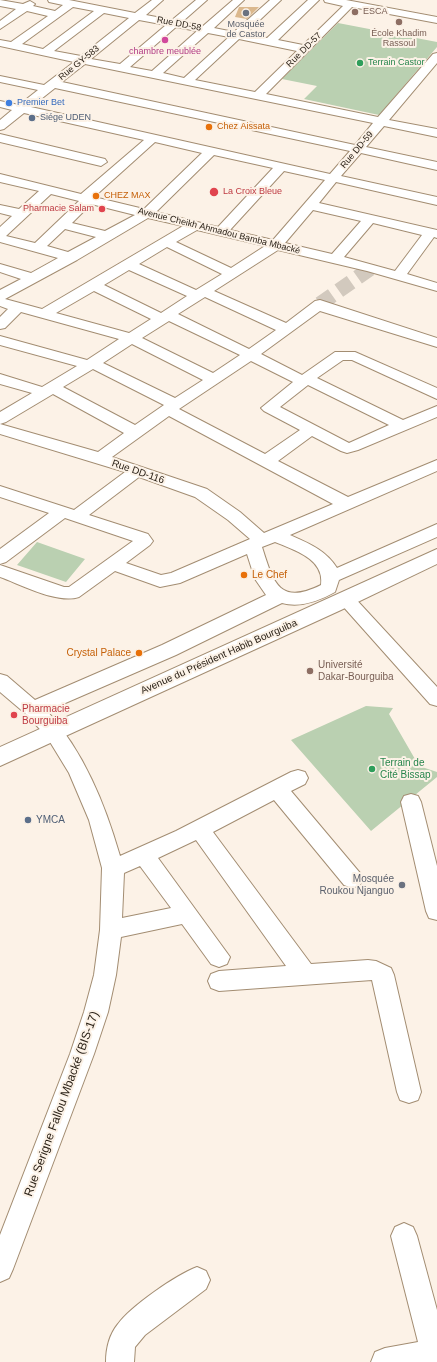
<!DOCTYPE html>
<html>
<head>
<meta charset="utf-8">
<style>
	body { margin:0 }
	canvas { display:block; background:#fcf2e7 }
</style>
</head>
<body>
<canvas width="437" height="1362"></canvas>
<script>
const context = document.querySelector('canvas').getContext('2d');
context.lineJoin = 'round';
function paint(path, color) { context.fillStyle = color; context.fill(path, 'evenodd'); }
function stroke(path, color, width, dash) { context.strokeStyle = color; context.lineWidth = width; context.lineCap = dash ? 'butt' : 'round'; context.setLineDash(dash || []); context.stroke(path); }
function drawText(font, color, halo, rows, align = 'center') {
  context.font = font + ' Helvetica,sans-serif'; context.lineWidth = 4; context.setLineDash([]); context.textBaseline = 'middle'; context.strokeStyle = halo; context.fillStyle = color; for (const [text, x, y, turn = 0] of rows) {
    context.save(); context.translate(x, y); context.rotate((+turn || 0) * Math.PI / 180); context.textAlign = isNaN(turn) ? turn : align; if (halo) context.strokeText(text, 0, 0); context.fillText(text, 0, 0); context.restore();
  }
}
paint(new Path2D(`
	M338 23 437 42V47L379 115 304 99 317 86 282 79Z
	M37 542 85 559 66 582 17 565Z
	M366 706 393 708 389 714 419 766 437 772V777L371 831 291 740Z`), '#bad0b1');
paint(new Path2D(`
	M239 7H259L247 19 235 17Z`), '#dbb88d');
stroke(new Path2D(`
	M320 304 371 268`), '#d2c9be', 15, [15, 8]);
const minor = new Path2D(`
	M0 0 23 4 30 1 35 4 33 6 55 11 63 5 49 2 48 0H69L135 13 152 0H163L146 15 172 20 196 0H207L182 22 203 26 233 0H244L214 28 234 32 270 0H281L245 34 267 38 308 0H319L278 40 303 45 343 6 325 2 324 0H346L437 17V23L352 7 266 94 378 117 433 54 437 53V63L389 120 437 129V137L384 126 366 147 437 162V170L361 153 341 176 437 197V205L336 182 319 203 437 230V238L434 237 407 274 437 283V291L367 271 278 250 214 291 286 323 315 301 320 300 437 338V347L320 311 261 354 302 375 335 352H355L437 388V399L352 360H343L317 378 403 420 437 406V417L358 450 347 453 341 451 312 436 278 461 348 497 437 460V471L290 535C308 543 326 550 337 568L437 524V537L339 580 335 592C319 601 300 608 282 603L176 655 47 711C84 752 105 804 120 856L176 831 291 772 298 770 305 772 308 778 305 784 291 791 360 873 363 879 360 885 352 888 344 885 274 800 213 832 311 964 368 960 376 961 391 968 394 975 421 1092 418 1100 409 1103 400 1100 397 1092 372 980 219 991 211 988 208 981 211 974 219 971 286 966 196 840 158 858 230 957 227 964 219 967 211 964 182 924 121 937 116 975 108 1012 94 1054 13 1269 9 1278 0 1282V1235L70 1054 84 1012 94 975 100 930 102 868 89 820 69 773 47 737 26 714 0 692V674L7 676 35 700 162 645 266 595 255 579 247 554 180 583 160 587 115 571 79 597C57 604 22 585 0 577V565L64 587H69L133 541 65 518 6 562 0 564V549L49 513 0 497V486L74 510 125 472 0 434V424L98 452 124 433 53 394 6 422 0 424V412L32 393 0 384V374L42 387 77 366 0 345V336L87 360 119 339 21 312 5 328 0 329V317L8 309 0 306V290L21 279 0 272V264L31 273 58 258 0 242V227L12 216 0 213V205L19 209 39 191 0 182V174L81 194 144 140 24 113 4 129 0 130V120L12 110 0 107V101L19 105 38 90 0 82V76L44 85 74 62 0 46V40L11 42 48 16 27 11 0 29V21L16 9 0 6ZM73 7 94 11 43 49 22 44ZM104 13 129 18 81 56 54 51ZM139 20 166 25 120 64 91 59ZM176 27 197 31 152 71 130 67ZM208 33 229 37 184 78 163 73ZM239 39 297 51 255 92 195 80ZM85 64 373 123 355 145 62 82ZM55 88 350 151 330 174 31 107ZM155 142 202 153 144 209 94 197ZM214 155 273 168 218 227 156 212ZM284 171 325 180 273 240 230 230ZM51 194 79 201 35 243 6 236ZM91 204 135 215 105 231 72 223ZM313 210 361 221 332 254 285 243ZM148 218 183 226 42 309 5 299 77 260ZM373 223 422 235 395 271 344 257ZM65 229 96 237 68 252 47 246ZM197 230 265 246 231 268 176 242ZM167 247 222 274 196 290 139 264ZM129 270 187 296 161 313 104 285ZM94 291 151 319 129 333 56 313ZM205 297 276 330 249 349 178 314ZM169 321 240 355 213 373 142 338ZM132 344 203 380 175 398 103 363ZM251 361 293 382 261 408 264 411 300 430 265 454 179 409ZM93 369 164 405 135 425 63 387ZM308 385 389 425 349 443 280 407ZM169 416 333 504 264 533 240 512 207 489 112 457ZM139 477 195 497 228 520 250 539 171 573 161 575 126 563 150 545 153 541 148 534 89 515ZM275 542C294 550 325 559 321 585 279 606 273 582 262 547ZM140 866 171 908 122 918 124 873Z
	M0 134 105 159 107 162 101 166 0 142Z
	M346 593 352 595 437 687V706L430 704 340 603 337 599 340 595Z
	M411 794 418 796 421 802 437 866V920L429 918 426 911 401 802 404 796Z
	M404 1223 413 1227 417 1236 437 1310V1362H371L375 1352 385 1348 418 1342 391 1236 395 1227Z
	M197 1267 206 1271 210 1280 206 1289 145 1335 135 1347 134 1362H106C106 1349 109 1335 118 1324 131 1306 176 1275 197 1267Z`);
const major = new Path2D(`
	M437 549V564L341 610 0 766V747Z`);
stroke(minor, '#a38d72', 2);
stroke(major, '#a38d72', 2);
paint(minor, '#fff');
paint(major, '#fff');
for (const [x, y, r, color] of [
	[355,12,4,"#8d6e63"],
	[246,13,4,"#6b7280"],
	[399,22,4,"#8d6e63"],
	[165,40,4,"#d1479c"],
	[360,63,4,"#2e9e5b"],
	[9,103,4,"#3f7fe0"],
	[32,118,4,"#5c6f8a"],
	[209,127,4,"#e8710a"],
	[214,192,5,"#e0444e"],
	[96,196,4,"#e8710a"],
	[102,209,4,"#e0444e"],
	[244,575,4,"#e8710a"],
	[139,653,4,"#e8710a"],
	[310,671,4,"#8d6e63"],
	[14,715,4,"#e0444e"],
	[372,769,4,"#2e9e5b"],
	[28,820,4,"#5c6f8a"],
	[402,885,4,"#6b7280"]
]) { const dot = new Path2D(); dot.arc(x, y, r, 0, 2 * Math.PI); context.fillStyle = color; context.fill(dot); stroke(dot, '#fcf2e7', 1.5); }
drawText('9px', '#785e54', '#fcf2e7', [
	["ESCA",363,12],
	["École Khadim",399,34,"center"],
	["Rassoul",399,44,"center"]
], 'left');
drawText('9px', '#2c2319', '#fcf2e7', [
	["Rue DD-58",179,24,11],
	["Rue DD-57",304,50,-45],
	["Rue GY-583",79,63,-39],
	["Rue DD-59",357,150,-50],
	["Avenue Cheikh Ahmadou Bamba Mbacké",219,231,14]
]);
drawText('9px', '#5b616d', '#fcf2e7', [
	["Mosquée",246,25],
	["de Castor",246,35]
]);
drawText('9px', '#b23c85', '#fcf2e7', [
	["chambre meublée",165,52]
]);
drawText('9px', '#27864d', '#fcf2e7', [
	["Terrain Castor",368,63]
], 'left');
drawText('9px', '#366cbe', '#fcf2e7', [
	["Premier Bet",17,103]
], 'left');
drawText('9px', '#4e5e75', '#fcf2e7', [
	["Siége UDEN",40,118]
], 'left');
drawText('9px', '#c56008', '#fcf2e7', [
	["Chez Aissata",217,127],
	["CHEZ MAX",104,196]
], 'left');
drawText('9px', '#be3a42', '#fcf2e7', [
	["La Croix Bleue",223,192],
	["Pharmacie Salam",94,209,"right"]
], 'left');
drawText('10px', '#2c2319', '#fcf2e7', [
	["Rue DD-116",138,472,19],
	["Avenue du Président Habib Bourguiba",219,657,-24]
]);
drawText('10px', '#c56008', '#fcf2e7', [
	["Le Chef",252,575],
	["Crystal Palace",131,653,"right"]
], 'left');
drawText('10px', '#785e54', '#fcf2e7', [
	["Université",318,665],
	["Dakar-Bourguiba",318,677]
], 'left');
drawText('10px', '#be3a42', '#fcf2e7', [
	["Pharmacie",22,709],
	["Bourguiba",22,721]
], 'left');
drawText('10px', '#27864d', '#fcf2e7', [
	["Terrain de",380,763],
	["Cité Bissap",380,775]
], 'left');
drawText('10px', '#4e5e75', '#fcf2e7', [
	["YMCA",36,820]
], 'left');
drawText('10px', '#5b616d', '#fcf2e7', [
	["Mosquée",394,879],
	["Roukou Njanguo",394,891]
], 'right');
drawText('12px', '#2c2319', '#fcf2e7', [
	["Rue Serigne Fallou Mbacké (BIS-17)",62,1104,-70]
]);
</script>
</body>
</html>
